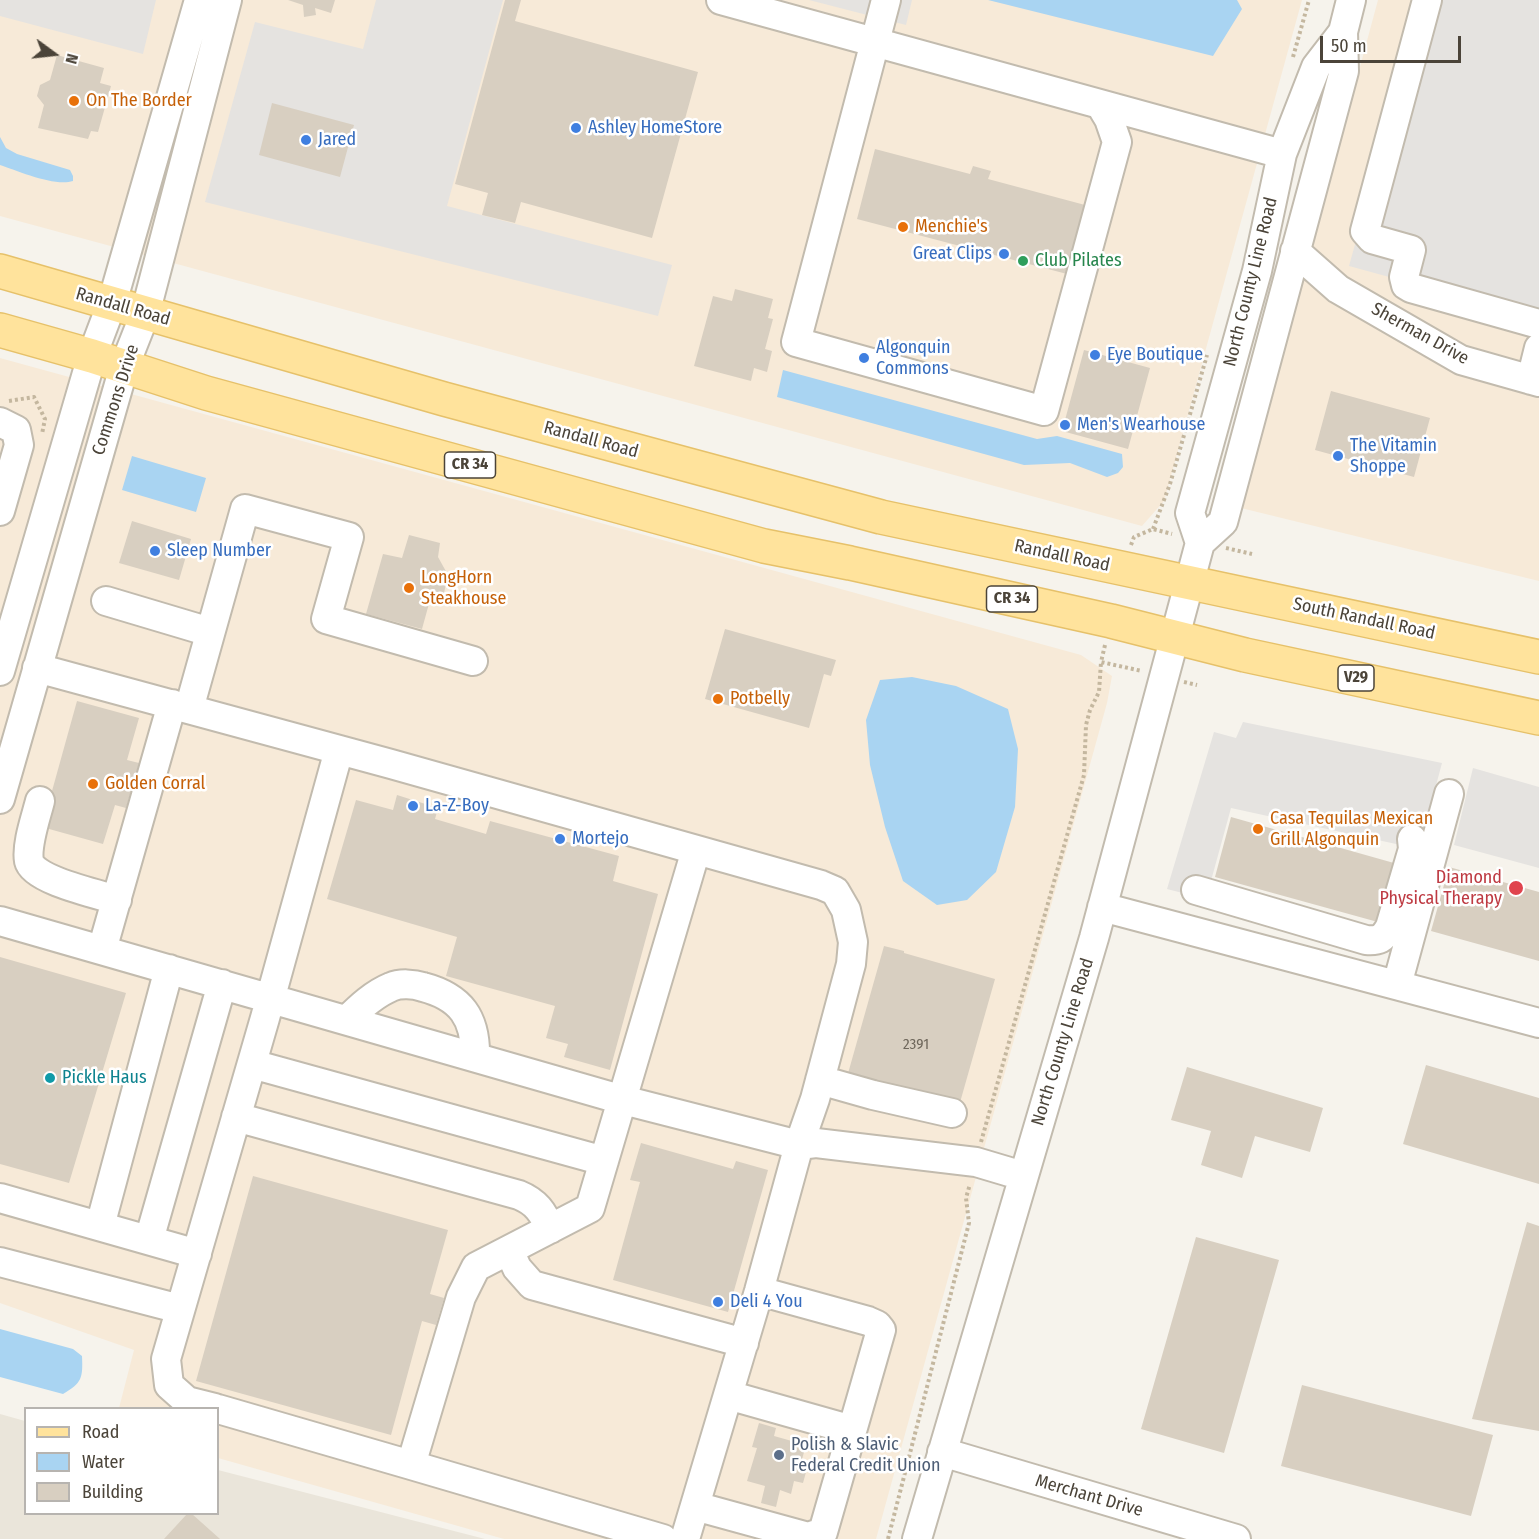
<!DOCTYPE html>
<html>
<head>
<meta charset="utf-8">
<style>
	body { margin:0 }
	#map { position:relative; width:1539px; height:1539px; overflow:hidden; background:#f6f3ec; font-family:"Fira Sans Condensed",sans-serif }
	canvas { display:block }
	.legend { position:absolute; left:24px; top:1407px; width:195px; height:108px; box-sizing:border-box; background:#fff; border:2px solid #b7b4b0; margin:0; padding:8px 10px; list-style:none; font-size:18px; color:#4b4439 }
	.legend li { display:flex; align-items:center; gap:12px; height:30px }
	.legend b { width:30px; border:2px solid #b7b4b0 }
	.north { position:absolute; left:24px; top:24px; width:60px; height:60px; -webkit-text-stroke:4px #fff; paint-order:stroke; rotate:105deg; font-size:16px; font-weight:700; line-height:24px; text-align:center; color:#4b4439 }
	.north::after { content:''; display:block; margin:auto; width:21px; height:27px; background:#4b4439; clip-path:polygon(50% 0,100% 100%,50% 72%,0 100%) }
	.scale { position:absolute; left:1320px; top:36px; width:141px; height:27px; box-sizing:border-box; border:3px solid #4b4439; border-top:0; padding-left:8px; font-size:18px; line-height:21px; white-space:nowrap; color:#4b4439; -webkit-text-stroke:4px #fff; paint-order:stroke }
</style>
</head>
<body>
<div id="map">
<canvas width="1539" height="1539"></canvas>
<ul class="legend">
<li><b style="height:8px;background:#ffe39c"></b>Road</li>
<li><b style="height:16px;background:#a9d4f2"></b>Water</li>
<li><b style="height:16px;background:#d8cfc1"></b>Building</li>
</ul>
<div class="north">N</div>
<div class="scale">50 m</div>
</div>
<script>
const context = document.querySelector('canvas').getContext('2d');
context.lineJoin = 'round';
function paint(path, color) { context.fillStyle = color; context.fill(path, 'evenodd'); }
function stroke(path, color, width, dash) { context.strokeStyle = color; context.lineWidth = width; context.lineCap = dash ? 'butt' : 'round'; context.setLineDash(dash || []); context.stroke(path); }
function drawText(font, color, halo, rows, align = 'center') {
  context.font = font + ' "Fira Sans Condensed",sans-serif'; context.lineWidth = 5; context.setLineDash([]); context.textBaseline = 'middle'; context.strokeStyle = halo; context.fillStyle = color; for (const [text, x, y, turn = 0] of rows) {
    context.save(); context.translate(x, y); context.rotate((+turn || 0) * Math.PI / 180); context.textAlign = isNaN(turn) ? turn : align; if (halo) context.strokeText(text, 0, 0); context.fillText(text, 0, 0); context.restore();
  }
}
paint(new Path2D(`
	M0 1414 25 1421 26 1514H218V1470L485 1539H0Z`), '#eae5da');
paint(new Path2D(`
	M0 0H1302L1164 501 1142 526 0 216Z
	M1378 0H1539V581L1241 508Z
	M0 358 1081 655 1112 676 1107 703 876 1539H504L218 1458V1408H119L134 1350 0 1303Z`), '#f7ead8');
paint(new Path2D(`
	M0 0H156L143 54 0 16Z
	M376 0H503L447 206 672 265 658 316 205 202 255 22 363 49Z
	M809 0H912L906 25Z
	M1423 0H1539V318L1349 266Z
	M1243 722 1442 763 1419 849 1231 808 1206 899 1167 889 1214 732 1236 738Z
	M1473 768 1539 787V868L1454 845Z`), '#e5e3e0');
paint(new Path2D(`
	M988 0H1237L1242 9 1213 56Z
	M0 137 6 148 17 154 70 170 73 176V181C55 187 18 171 0 165Z
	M783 370 1037 439 1057 436 1122 454 1123 467 1118 473 1107 477 1070 463 1024 465 777 397Z
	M132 456 206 478 196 512 122 490Z
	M912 677 956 686 1008 709 1018 749 1015 807 996 872 967 900 937 905 903 881 885 827 870 765 866 720 880 680Z
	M0 1329 73 1349 82 1356C83 1378 82 1383 63 1394L0 1377Z`), '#a9d4f2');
paint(new Path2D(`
	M288 0H335L331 13 315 8 316 15 304 17 303 5Z
	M505 0H521L515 21 698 72 652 238 521 202 515 223 482 215 488 193 455 184Z
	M57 55 104 68 100 83 111 86 98 132 91 131 88 139 38 128 44 105 37 96 40 85 50 80Z
	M272 103 354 125 340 177 259 155Z
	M875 149 970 174 973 166 991 171 988 179 1085 205 1067 274 857 219Z
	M735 289 773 299 768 318 773 319 765 349 772 351 767 372 754 368 751 381 694 366 713 296 732 301Z
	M1084 350 1150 368 1128 449 1062 431Z
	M1331 391 1430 418 1414 477 1315 450Z
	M132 521 191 539 179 580 119 563Z
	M409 535 440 543 438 557 448 575 442 602 430 600 422 629 366 614 383 554 402 558Z
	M725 629 836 660 831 676 824 674 809 728 705 699Z
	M77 701 139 718 127 760 139 763 126 808 115 805 103 844 42 827Z
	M397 795 438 808 435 819 486 834 490 821 619 856 613 881 658 894 610 1070 564 1057 568 1044 546 1038 555 1006 446 976 457 937 327 899 356 800 393 810Z
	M1231 817 1401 865 1385 924 1215 877Z
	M1449 867 1539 892V961L1431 931Z
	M884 946 904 951V953L995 979 959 1106 847 1077Z
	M0 957 126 993 69 1183 0 1164Z
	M1426 1065 1539 1098V1184L1403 1144Z
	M1187 1067 1323 1108 1310 1152 1255 1136 1242 1178 1201 1165 1211 1131 1171 1120Z
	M641 1143 733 1169 736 1161 768 1170 728 1312 613 1280 640 1182 630 1180Z
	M253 1176 448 1230 430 1294 444 1298 436 1325 422 1321 391 1435 196 1381Z
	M1527 1222 1539 1226V1431L1472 1419Z
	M1196 1237 1279 1260 1224 1453 1141 1429Z
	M1302 1385 1493 1435 1471 1516 1281 1466Z
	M759 1423 776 1428 774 1436 806 1445 801 1463 808 1465 803 1483 794 1481 791 1494 780 1490 776 1507 761 1503 765 1486 747 1481 757 1448 752 1447Z
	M187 1514H192L220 1539H164Z`), '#d8cfc1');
const minor = new Path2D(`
	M721 0 1282 154
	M886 0 796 342 1044 411 1117 142 1109 119 1100 104
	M1427 0 1365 231 1372 239 1411 250 1404 277 1406 285 1411 288 1539 324
	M1295 251 1338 289 1461 360 1539 382
	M1531 380 1539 348
	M0 422 16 430 19 445 0 511
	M1200 543 1190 513 1257 271 1282 154 1316 67 1343 32
	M106 601 210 632
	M37 668 391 764 821 885 835 891 846 910 853 942 851 964 815 1099 799 1145 759 1291 685 1539
	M0 671 92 356 112 303 199 0
	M189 709 245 509 349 537 326 619 473 661
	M0 799 124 367 145 314 227 0
	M40 801C36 817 26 845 29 861 33 880 98 894 117 900
	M1196 890 1366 940C1379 941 1383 939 1390 927L1413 849 1412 839
	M1102 907 1539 1023
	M0 921 623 1100 799 1145 816 1143 976 1162 1023 1176
	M102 950 172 704
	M1397 985 1449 794
	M347 1020C360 1007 374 994 391 987 400 983 414 984 423 987 461 997 476 1018 475 1057
	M252 1064 604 1161
	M820 1080 873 1095 952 1113
	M236 1117 519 1195C536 1202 543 1212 550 1229
	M0 1198 197 1254
	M100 1226 169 969
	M149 1240 222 984
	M509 1250 517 1268 532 1285 744 1343
	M0 1262 180 1309
	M728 1395 852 1430
	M215 1408 187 1401 169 1385 166 1359 265 1018 339 750
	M218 1409 411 1465
	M942 1452 1236 1539
	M695 1506 808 1537 823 1532 881 1330 877 1325 868 1321 759 1291
	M663 1539 411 1465 461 1297 476 1267 590 1208 696 850
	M917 1539 1094 938 1200 543 1223 522 1344 71 1343 32 1351 0`);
const major = new Path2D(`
	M0 271 444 399 881 517 1539 657
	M0 330 92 356 206 393 764 546 850 563 1111 621 1245 655 1539 718`);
stroke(minor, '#c2bbae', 32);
stroke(major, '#e6c16a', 36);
stroke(new Path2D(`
	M1293 57 1309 0
	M9 401 34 397 45 419 42 434
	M1153 529 1170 484 1207 355
	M1131 545 1134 537 1153 529 1172 534
	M1226 548 1252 554
	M1105 645 1101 662 1142 671
	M1184 682 1197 685
	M981 1142 1084 775 1086 725 1090 710 1099 692 1101 662
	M888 1539 969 1223 966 1198 970 1184`), '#c4b79f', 4, [3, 3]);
stroke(minor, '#fff', 28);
stroke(major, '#ffe39c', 33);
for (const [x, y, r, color] of [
	[74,101,6,"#e8710a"],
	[576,128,6,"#3f7fe0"],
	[306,140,6,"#3f7fe0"],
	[903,227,6,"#e8710a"],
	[1004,254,6,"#3f7fe0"],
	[1023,261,6,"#2e9e5b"],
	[1095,355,6,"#3f7fe0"],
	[864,358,6,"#3f7fe0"],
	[1065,425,6,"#3f7fe0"],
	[1338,456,6,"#3f7fe0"],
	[155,551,6,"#3f7fe0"],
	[409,588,6,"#e8710a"],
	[718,699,6,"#e8710a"],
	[93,784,6,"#e8710a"],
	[413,806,6,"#3f7fe0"],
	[1258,829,6,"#e8710a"],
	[560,839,6,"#3f7fe0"],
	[1516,888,8,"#e0444e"],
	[50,1078,6,"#0f9aa8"],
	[718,1302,6,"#3f7fe0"],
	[779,1455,6,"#5c6f8a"]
]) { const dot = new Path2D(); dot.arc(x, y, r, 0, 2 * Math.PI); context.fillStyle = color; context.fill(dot); stroke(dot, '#fff', 2); }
drawText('15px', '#6e675b', null, [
	["2391",916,1045]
]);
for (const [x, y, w] of [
	[470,465,51],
	[1012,599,51],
	[1356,678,36]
]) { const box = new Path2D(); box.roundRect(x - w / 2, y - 13, w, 26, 4.5); context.fillStyle = '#fff'; context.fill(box); stroke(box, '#4b4439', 1.5); }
drawText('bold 16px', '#4b4439', null, [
	["CR 34",470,465],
	["CR 34",1012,599],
	["V29",1356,678]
]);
drawText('18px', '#c56008', '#fff', [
	["On The Border",86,101],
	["Menchie's",915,227],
	["LongHorn",421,578],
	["Steakhouse",421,599],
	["Potbelly",730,699],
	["Golden Corral",105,784],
	["Casa Tequilas Mexican",1270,819],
	["Grill Algonquin",1270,840]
], 'left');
drawText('18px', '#366cbe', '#fff', [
	["Ashley HomeStore",588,128],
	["Jared",318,140],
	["Great Clips",992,254,"right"],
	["Algonquin",876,348],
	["Commons",876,369],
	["Eye Boutique",1107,355],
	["Men's Wearhouse",1077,425],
	["The Vitamin",1350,446],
	["Shoppe",1350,467],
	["Sleep Number",167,551],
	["La-Z-Boy",425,806],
	["Mortejo",572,839],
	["Deli 4 You",730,1302]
], 'left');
drawText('18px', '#27864d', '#fff', [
	["Club Pilates",1035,261]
], 'left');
drawText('18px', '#4b4439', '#fff', [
	["North County Line Road",1251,282,-76],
	["Randall Road",123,307,16],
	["Sherman Drive",1420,334,29],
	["Commons Drive",116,400,-72],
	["Randall Road",591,440,15],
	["Randall Road",1062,556,12],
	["South Randall Road",1364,619,12],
	["North County Line Road",1063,1042,-73],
	["Merchant Drive",1089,1496,16]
]);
drawText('18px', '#be3a42', '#fff', [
	["Diamond",1502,878],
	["Physical Therapy",1502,899]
], 'right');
drawText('18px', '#0d838f', '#fff', [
	["Pickle Haus",62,1078]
], 'left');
drawText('18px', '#4e5e75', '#fff', [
	["Polish & Slavic",791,1445],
	["Federal Credit Union",791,1466]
], 'left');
</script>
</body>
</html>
